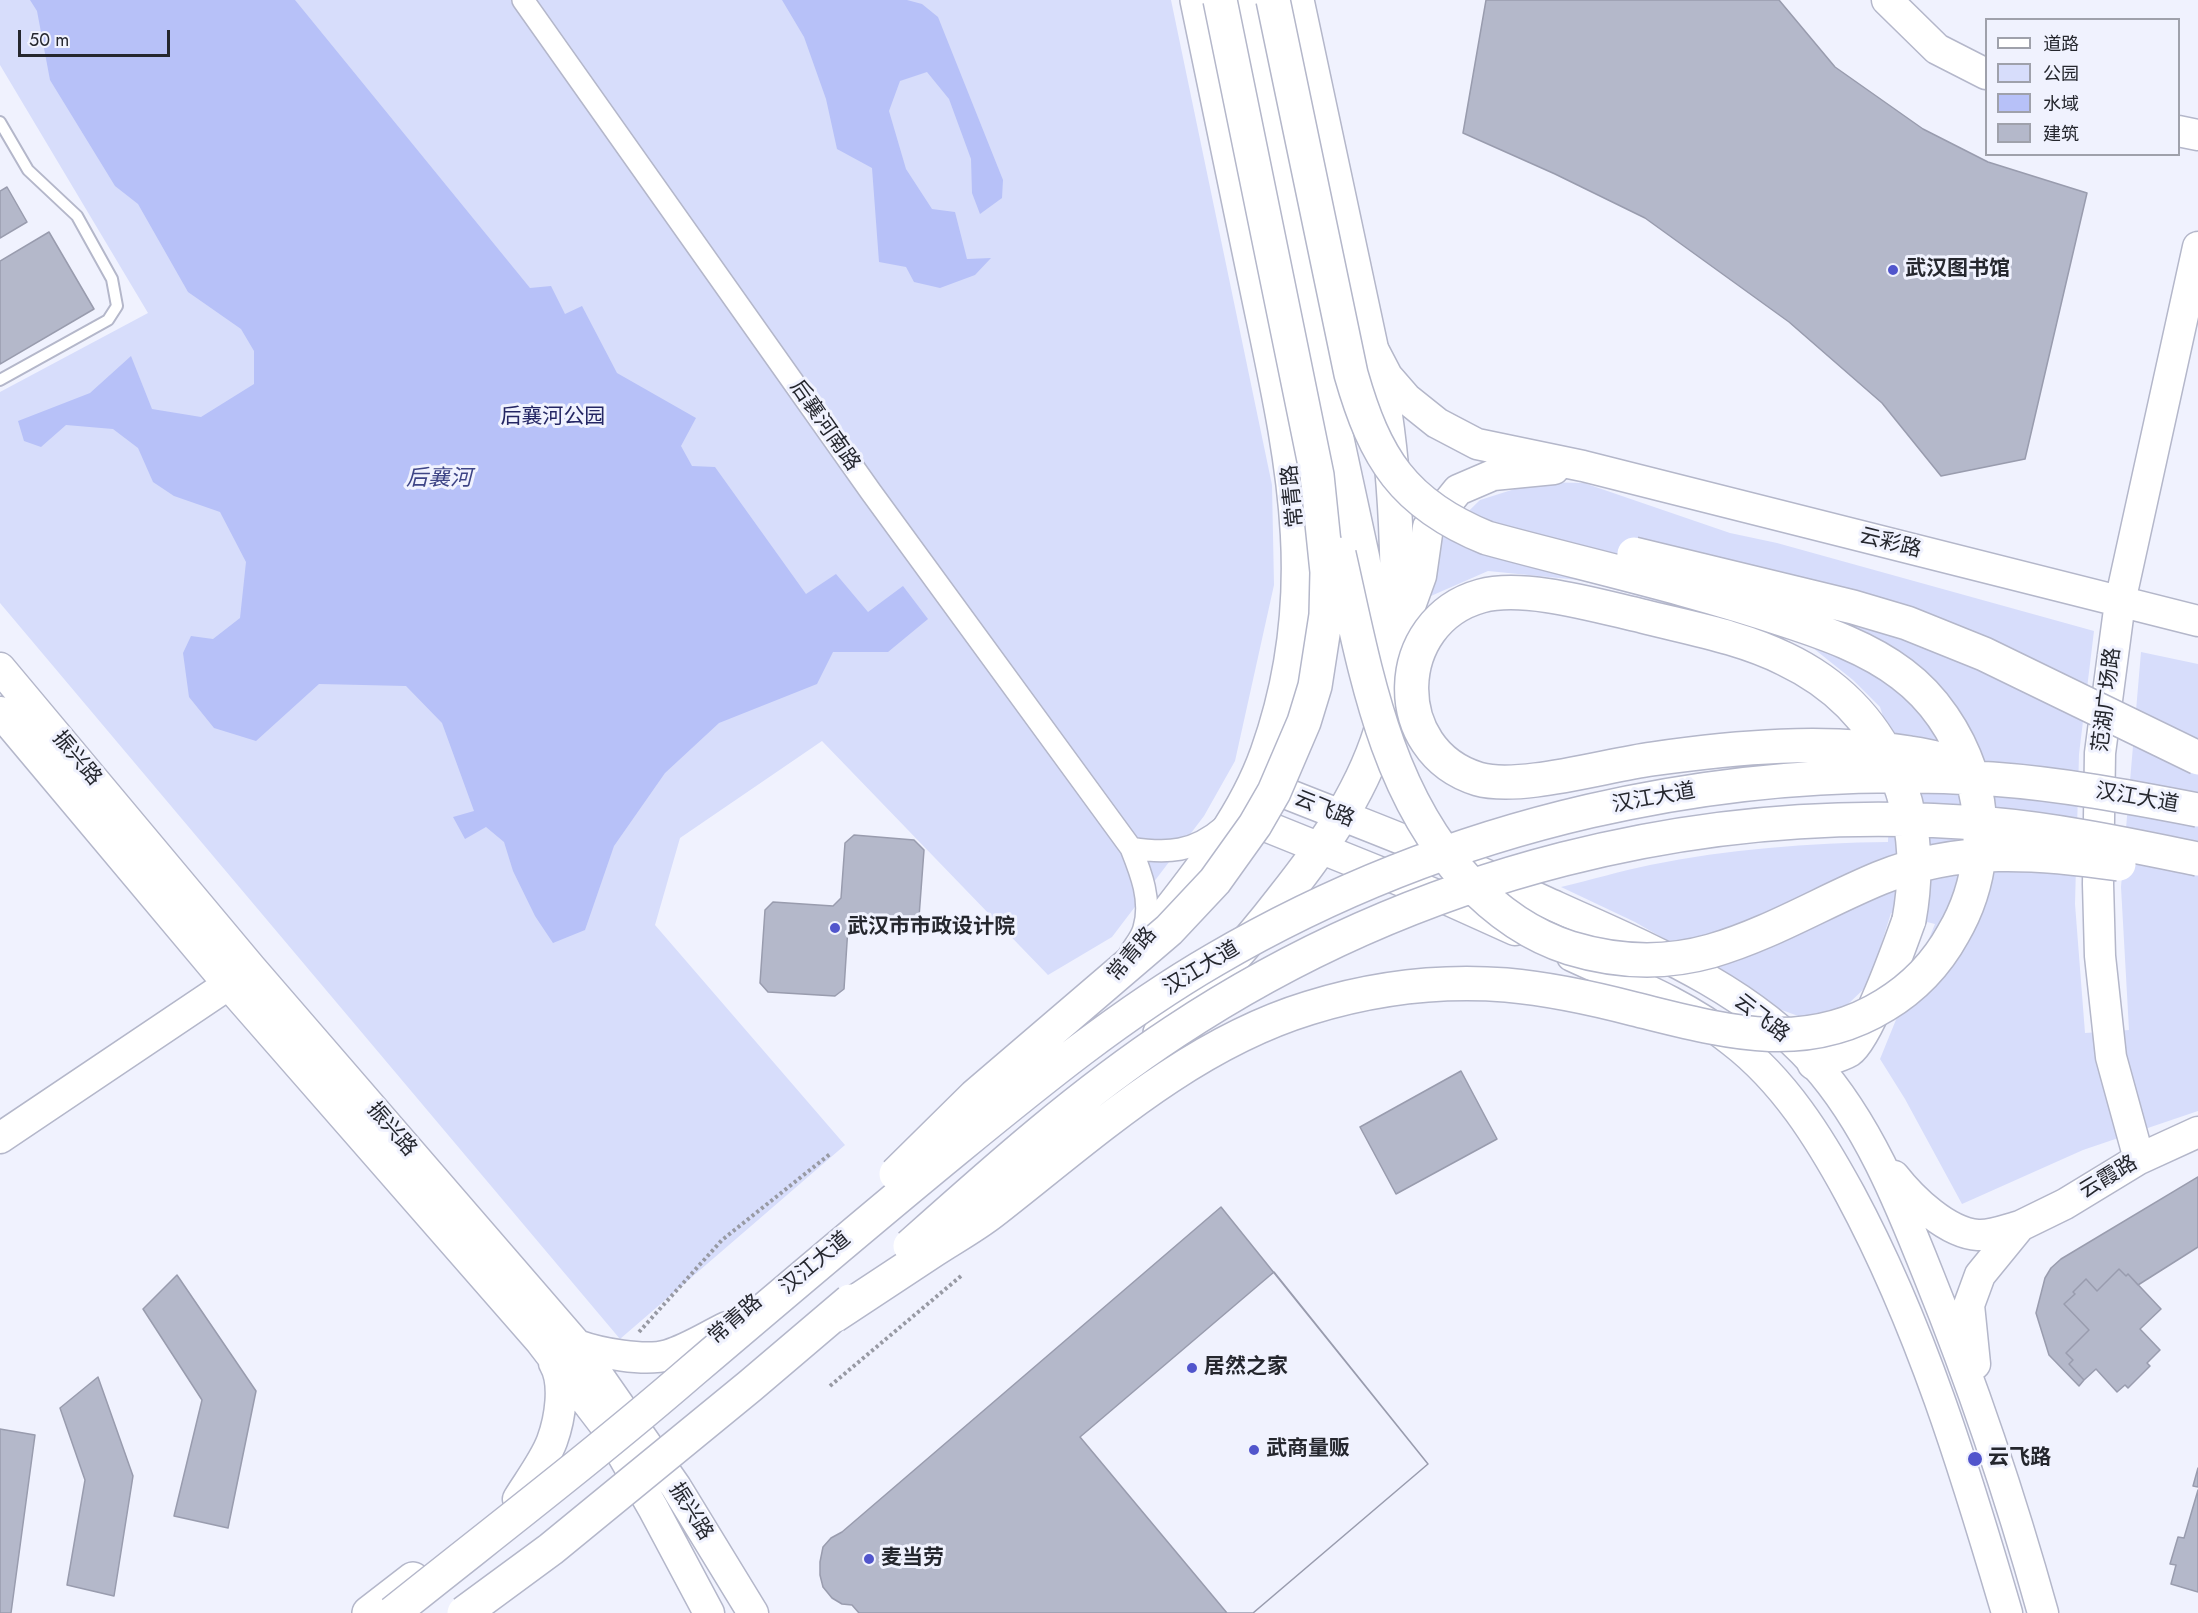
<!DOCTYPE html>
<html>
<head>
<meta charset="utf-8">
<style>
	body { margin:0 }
	#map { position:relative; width:2198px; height:1613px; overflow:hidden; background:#f0f2fe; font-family:Jost,"Noto Sans SC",sans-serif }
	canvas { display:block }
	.legend { position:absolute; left:1985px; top:18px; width:195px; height:138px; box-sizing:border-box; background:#f0f2fe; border:2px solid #9fa1ab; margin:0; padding:8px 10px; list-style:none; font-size:18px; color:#25272e }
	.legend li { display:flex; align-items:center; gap:12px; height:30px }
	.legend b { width:30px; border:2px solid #9fa1ab }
	.scale { position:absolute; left:18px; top:30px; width:152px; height:27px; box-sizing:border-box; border:3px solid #25272e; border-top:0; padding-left:8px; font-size:18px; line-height:21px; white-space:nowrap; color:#25272e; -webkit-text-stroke:4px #f0f2fe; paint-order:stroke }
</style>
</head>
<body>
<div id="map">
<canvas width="2198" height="1613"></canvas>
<ul class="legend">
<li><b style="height:8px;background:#fff"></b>道路</li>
<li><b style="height:16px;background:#d7ddfb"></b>公园</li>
<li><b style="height:16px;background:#b7c1f8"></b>水域</li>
<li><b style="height:16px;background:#b4b8ca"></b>建筑</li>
</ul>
<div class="scale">50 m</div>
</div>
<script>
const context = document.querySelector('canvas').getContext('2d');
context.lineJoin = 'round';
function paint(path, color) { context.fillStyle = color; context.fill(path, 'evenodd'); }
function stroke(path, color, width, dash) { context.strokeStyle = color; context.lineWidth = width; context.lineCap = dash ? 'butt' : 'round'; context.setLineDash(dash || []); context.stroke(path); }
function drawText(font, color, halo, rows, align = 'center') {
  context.font = font + ' Jost,"Noto Sans SC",sans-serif'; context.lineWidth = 6; context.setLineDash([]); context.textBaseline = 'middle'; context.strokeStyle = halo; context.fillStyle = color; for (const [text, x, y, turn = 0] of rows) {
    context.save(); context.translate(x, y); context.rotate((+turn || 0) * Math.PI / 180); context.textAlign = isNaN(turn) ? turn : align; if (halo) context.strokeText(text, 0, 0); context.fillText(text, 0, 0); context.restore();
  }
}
paint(new Path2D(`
	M0 0H1171L1272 485 1274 585 1235 761 1204 816 1112 937 1048 975 822 741 680 838 655 925 845 1145 620 1339 0 603V392L148 313 0 65Z
	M1537 482 1584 483 1730 533 1777 543 2094 631 2079 754 2075 904 2085 1033 2129 1030 2121 887 2141 652 2198 664V1111L2083 1150 1962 1204 1905 1099 1880 1059 1935 924 1891 913 1869 984 1845 1007 1801 1017 1768 1005 1729 976 1635 922 1561 887C1591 880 1620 871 1650 865 1728 849 1809 843 1888 842L1890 738 1880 707 1853 680 1813 648 1765 630 1579 580 1488 571 1424 599 1439 540 1480 500Z`), '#d7ddfb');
paint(new Path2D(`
	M30 0H295L530 288 551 286 565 314 582 306 617 373 696 418 681 446 692 466 715 467 806 594 836 574 868 612 903 586 928 619 888 652H833L817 684 719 723 665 773 614 846 585 930 553 943 535 916 513 871 504 842 486 827 465 839 453 817 474 811 442 723 406 686 319 684 256 741 214 728 189 697 183 653 191 636 213 639 240 618 246 562 220 512 174 496 153 482 138 448 113 429 66 425 41 447 24 441 18 421 90 393 131 356 152 409 201 417 254 384V351L241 329 188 292 138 204 115 186 50 80 37 11Z
	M782 0H907L922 4 938 17 1003 180 1002 198 980 214 972 193 971 159 949 99 927 72 900 81 889 111 906 169 932 209 955 212 967 259 991 258 975 275 940 288 914 282 906 267 879 262 872 168 837 149 826 99 804 37Z`), '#b7c1f8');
const building = new Path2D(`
	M1486 0H1779L1835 67 1923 129 1988 162 2087 193 2025 459 1941 476 1882 403 1789 322 1645 218 1555 174 1463 133Z
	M7 187 27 222 0 238V191Z
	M49 232 94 309 0 364V261Z
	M854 835 914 840 924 850 919 917 909 924 857 920 848 927 844 989 835 996 768 992 760 983 765 910 773 902 833 906 841 898 845 843Z
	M1461 1071 1497 1139 1396 1194 1360 1127Z
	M2198 1177V1247L2138 1285 2128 1274 2126 1276 2119 1269 2097 1291 2086 1279 2073 1292 2075 1294 2064 1304 2089 1330 2066 1353 2073 1360 2069 1364 2084 1380 2079 1386 2049 1355 2036 1313 2045 1278 2051 1268 2061 1259Z
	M1221 1207 1428 1464 1253 1613H859L852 1605 842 1604 832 1598 823 1587 820 1575V1562L823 1547 831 1538 842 1532Z
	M2119 1269 2126 1276 2128 1274 2161 1309 2140 1329 2160 1350 2147 1363 2150 1366 2128 1388 2125 1385 2117 1392 2096 1369 2084 1380 2069 1364 2073 1360 2066 1353 2089 1330 2064 1304 2075 1294 2073 1292 2086 1279 2097 1291Z
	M1274 1272 1428 1464 1253 1613H1227L1080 1437Z
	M177 1275 256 1391 228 1528 174 1516 202 1400 143 1309Z
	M98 1377 133 1476 114 1596 67 1585 85 1480 60 1408Z
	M0 1429 35 1435 11 1613H0Z
	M2198 1468V1487L2193 1486Z
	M2198 1490V1592L2171 1584 2176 1565 2170 1564 2178 1537 2184 1538Z`);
paint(building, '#b4b8ca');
stroke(building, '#999cae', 1.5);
const lane = new Path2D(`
	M0 122 28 170 77 216 112 279 117 306 108 320 0 380`);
const street = new Path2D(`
	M523 0 871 492 1131 848C1141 873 1152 901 1144 928 1142 937 1134 946 1130 953
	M1131 848C1168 854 1194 852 1223 827`);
const secondary = new Path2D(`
	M1887 0 1937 49 1986 74
	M2178 131 2198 135
	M1375 353 1387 376 1407 399 1437 423 1477 444 1583 466 2198 621
	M1400 634 1421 576 1428 527 1458 490 1493 475 1554 469
	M0 668 251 968 577 1345 676 1487 753 1613
	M0 712 229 985 541 1342 607 1428 653 1508 709 1613
	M1255 781C1323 809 1393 834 1461 864 1493 877 1525 893 1557 907 1647 948 1746 987 1814 1063 1867 1122 1899 1201 1928 1274 1973 1385 2011 1498 2043 1613
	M1238 815 1444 898 1515 930
	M1572 956C1626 981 1685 1003 1732 1041 1784 1081 1819 1137 1850 1194 1921 1326 1965 1470 2007 1613
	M0 1138 244 974
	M2139 1159 2111 1057 2100 956 2098 884 2100 753 2120 602 2198 247
	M1894 1176C1912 1199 1947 1233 1978 1235 1991 1236 2008 1229 2020 1226L1980 1275 1969 1305 1975 1364
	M2020 1226 2065 1204 2139 1159 2198 1132
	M577 1345C599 1353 645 1362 668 1355 688 1349 708 1336 727 1327
	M518 1499C529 1481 545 1460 552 1441 560 1419 566 1383 554 1363`);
const primary = new Path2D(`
	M1242 0 1363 559 1381 674
	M1162 920C1202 869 1245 815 1267 753 1326 588 1290 449 1256 285 1236 190 1217 95 1197 0
	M1160 1033C1205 991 1245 947 1282 899 1325 845 1366 787 1384 719 1397 666 1398 624 1397 570 1396 517 1393 465 1385 412L1297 0
	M369 1613 413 1579`);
const highway = new Path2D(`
	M1814 1063C1824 1059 1839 1056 1849 1050 1867 1038 1900 945 1909 920`);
stroke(lane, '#b4b7ca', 14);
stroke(street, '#b4b7ca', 24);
stroke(secondary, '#b4b7ca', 33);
stroke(primary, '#b4b7ca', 36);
stroke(highway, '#b4b7ca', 36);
stroke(new Path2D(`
	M639 1332 722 1240 830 1154
	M830 1386 961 1276`), '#989aa4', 4, [3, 3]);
stroke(lane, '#fff', 10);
stroke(street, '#fff', 21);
stroke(secondary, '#fff', 30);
stroke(primary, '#fff', 33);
stroke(highway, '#fff', 33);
const highwayBridge = new Path2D(`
	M1339 554C1365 668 1384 790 1466 879 1495 910 1529 935 1570 948 1616 962 1665 964 1711 951 1770 934 1824 901 1880 878 1958 846 2037 852 2119 864
	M1634 554 1853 607 1907 623 1984 654 2198 758
	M1909 920C1929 812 1888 708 1785 659 1741 637 1689 628 1642 616 1598 606 1524 584 1481 596 1391 621 1387 751 1478 779 1520 791 1606 765 1652 759 1736 747 1825 739 1910 753 1925 755 1941 759 1956 763
	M896 1174 975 1096 1169 930 1215 881 1255 825 1274 792 1304 722 1315 686 1326 615 1327 572 1317 475 1220 0
	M910 1246C994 1171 1080 1094 1174 1032 1414 873 1702 799 1989 824 2059 830 2129 845 2198 859
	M834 1316C867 1294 901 1272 934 1250 954 1237 974 1226 992 1212 1091 1135 1188 1045 1309 1008 1373 988 1440 980 1506 985 1550 989 1592 998 1634 1009 1720 1030 1803 1056 1885 1005 1913 988 1937 963 1953 934 1982 885 1988 825 1970 771 1957 733 1934 698 1902 674 1868 648 1825 633 1785 620 1687 587 1586 565 1487 538 1403 504 1375 458 1351 374L1273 0
	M393 1613C493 1533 595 1455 692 1371 779 1297 866 1223 955 1150 1038 1082 1121 1014 1214 960 1448 823 1723 760 1992 779 2062 784 2130 797 2198 810
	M464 1613 551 1549 750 1386 850 1301`);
stroke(highwayBridge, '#b4b7ca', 36, []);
stroke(highwayBridge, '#fff', 33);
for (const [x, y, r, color] of [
	[1893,270,6,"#5155cc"],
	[835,928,6,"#5155cc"],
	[1192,1368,6,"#5155cc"],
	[1254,1450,6,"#5155cc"],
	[1975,1459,8,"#5155cc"],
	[869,1559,6,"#5155cc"]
]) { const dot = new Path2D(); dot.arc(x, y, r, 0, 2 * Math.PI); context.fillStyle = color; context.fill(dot); stroke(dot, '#f0f2fe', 2); }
drawText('bold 21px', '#25272e', '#f0f2fe', [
	["武汉图书馆",1905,270],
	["武汉市市政设计院",847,928],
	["居然之家",1204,1368],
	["武商量贩",1266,1450],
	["云飞路",1988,1459],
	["麦当劳",881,1559]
], 'left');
drawText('21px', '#242664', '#f0f2fe', [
	["后襄河公园",553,418]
]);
drawText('21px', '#25272e', '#f0f2fe', [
	["后襄河南路",824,426,55],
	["常青路",1294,496,-96],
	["云彩路",1890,544,14],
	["范湖广场路",2108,700,-83],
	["振兴路",76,759,50],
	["汉江大道",1654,799,-10],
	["汉江大道",2137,799,10],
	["云飞路",1324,810,22],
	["常青路",1133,955,-50],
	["汉江大道",1202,969,-31],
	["云飞路",1761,1019,38],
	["振兴路",391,1130,49],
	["云霞路",2109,1178,-31],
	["汉江大道",816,1264,-40],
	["常青路",736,1320,-41],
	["振兴路",690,1512,58]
]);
drawText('italic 22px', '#3e4586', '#f0f2fe', [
	["后襄河",439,480]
]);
</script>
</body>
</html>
